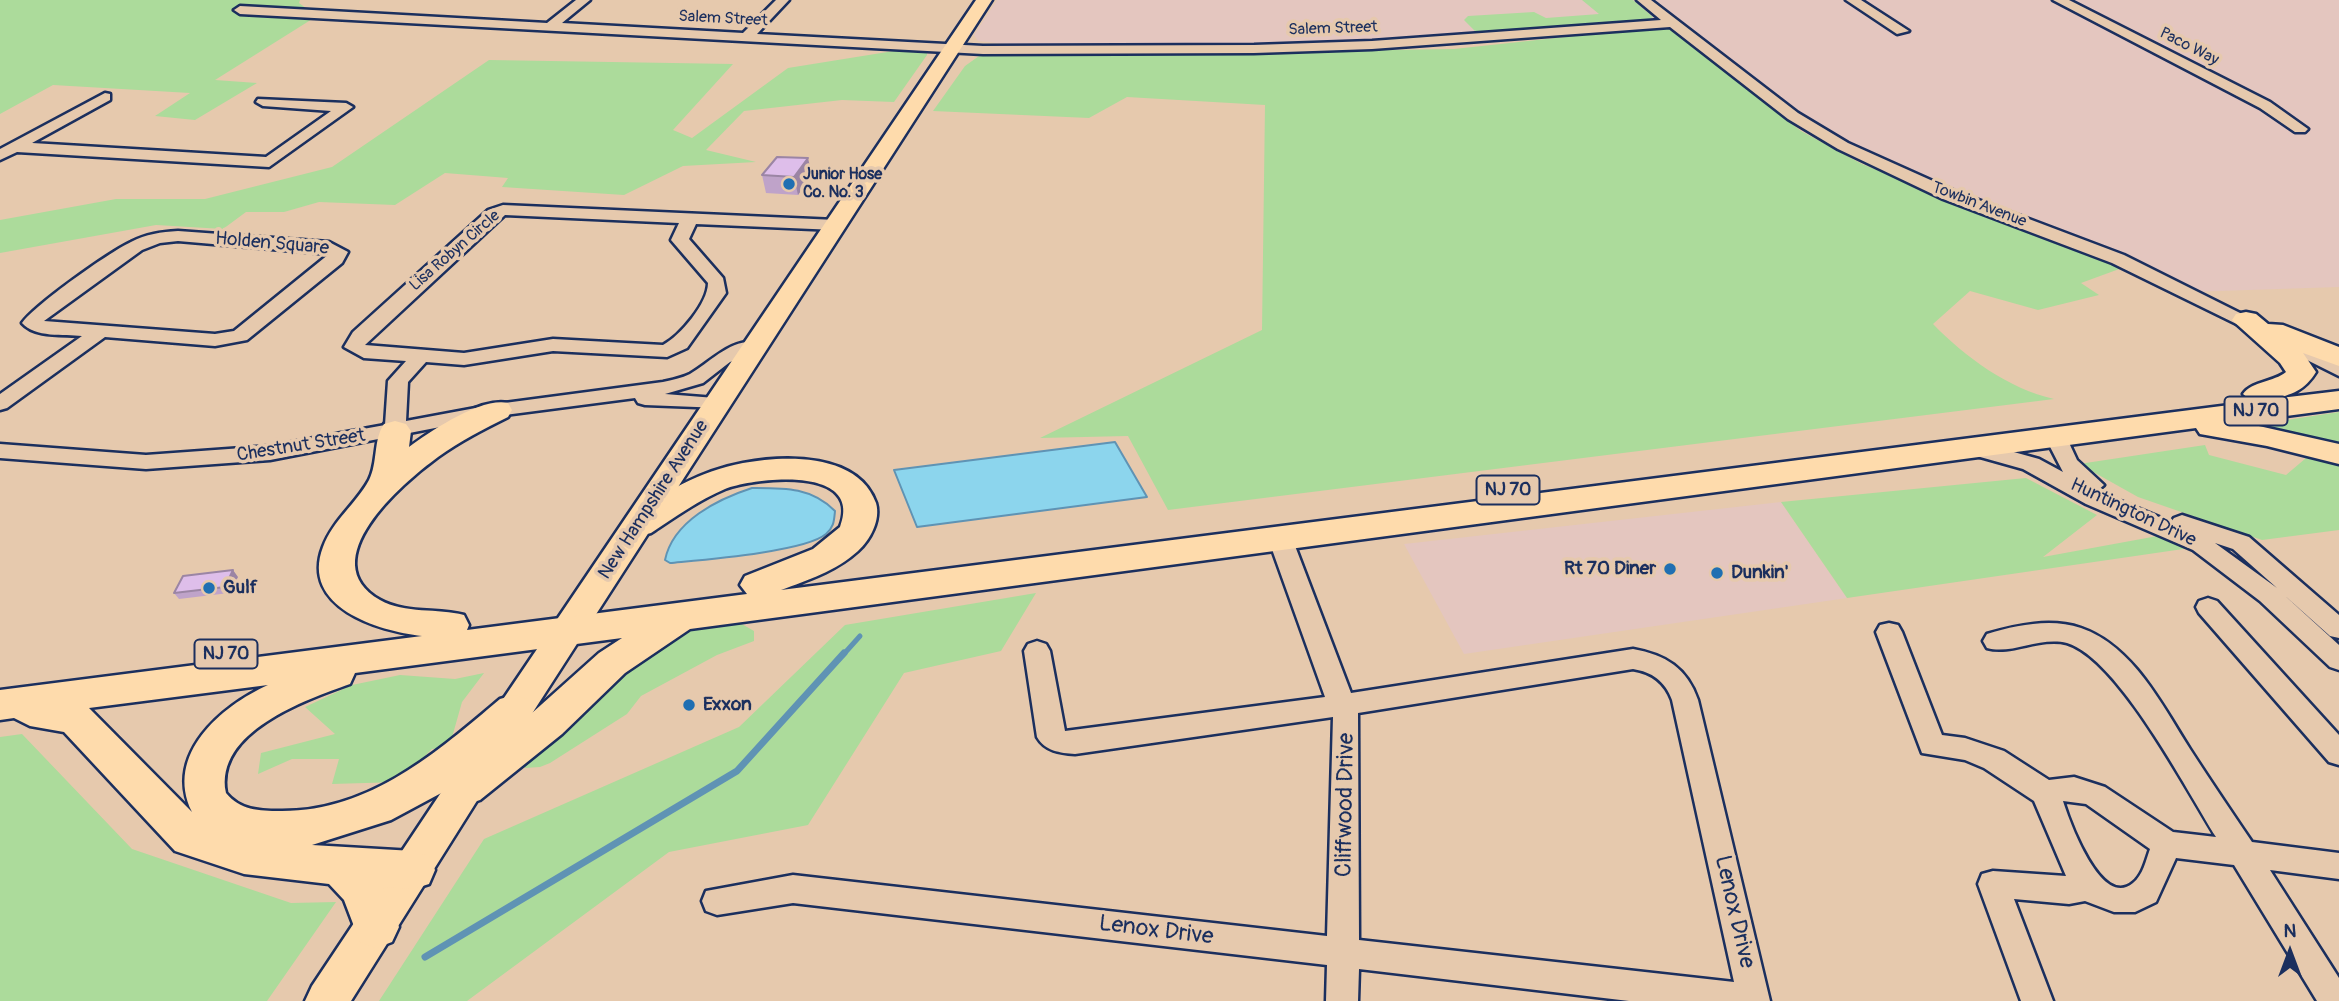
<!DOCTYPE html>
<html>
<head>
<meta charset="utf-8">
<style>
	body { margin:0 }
	#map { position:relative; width:2339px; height:1001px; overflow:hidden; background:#e6c9ad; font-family:Pangolin,sans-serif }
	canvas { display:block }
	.north { position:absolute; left:2255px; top:917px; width:70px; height:70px; -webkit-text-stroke:5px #e6c9ad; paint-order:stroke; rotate:0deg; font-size:19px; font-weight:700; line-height:28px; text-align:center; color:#1b2f5e }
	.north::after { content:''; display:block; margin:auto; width:24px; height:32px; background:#1b2f5e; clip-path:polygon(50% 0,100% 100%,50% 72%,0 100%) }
</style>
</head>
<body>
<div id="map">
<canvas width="2339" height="1001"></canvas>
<div class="north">N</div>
</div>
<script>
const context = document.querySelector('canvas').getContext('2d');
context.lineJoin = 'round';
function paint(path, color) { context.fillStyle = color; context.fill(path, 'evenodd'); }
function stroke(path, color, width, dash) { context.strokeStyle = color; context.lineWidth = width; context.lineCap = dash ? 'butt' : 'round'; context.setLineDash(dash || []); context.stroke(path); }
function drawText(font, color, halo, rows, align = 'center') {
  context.font = font + ' Pangolin,sans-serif'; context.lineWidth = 7; context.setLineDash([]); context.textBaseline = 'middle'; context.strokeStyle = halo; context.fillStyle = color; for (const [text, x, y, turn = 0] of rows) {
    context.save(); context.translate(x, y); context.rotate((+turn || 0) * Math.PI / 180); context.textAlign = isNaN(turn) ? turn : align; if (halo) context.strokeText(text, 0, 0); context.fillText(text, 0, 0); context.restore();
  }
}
paint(new Path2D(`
	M997 0H2339V287L2188 292 1843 146 1673 23 1372 45 1061 50 978 41 974 35Z
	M1781 502 1847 598 1464 654 1404 544Z`), '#e4c6bf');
paint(new Path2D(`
	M0 0H300L299 3 317 16 215 80 257 83 195 120 155 116 190 93 53 85 0 114Z
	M1582 0H1633L1653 17 1646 21 1482 33 1475 31 1464 20 1468 16 1534 12 1546 18 1599 14Z
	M1666 26 1801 131 1862 164 2122 268 2081 283 2099 295 2038 310 1970 291 1933 324C1965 357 2009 389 2054 399L1168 510 1128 436 1040 438 1262 330 1265 105 1127 97 1089 118 933 111 965 66 979 56 1454 49Z
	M906 49 927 52V55L894 102 842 100 744 111 706 150 756 162 683 166 624 195 502 187 508 178 445 173 395 205 319 202 284 212H246L223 229 156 225 0 253V220L116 199H205L332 167 489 60 733 64 673 130 692 138 788 68Z
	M2339 412V448L2254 425Z
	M2205 445 2209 455 2286 475 2306 458 2339 465V530L2262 540 2138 497 2079 464Z
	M2026 478 2097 515 2043 557 2163 535 2190 548 1847 598 1781 502Z
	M1036 593 1001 651 904 673 808 825 669 852 467 1001H379L484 839 739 727 845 625Z
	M740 623 754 631V641L717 655 641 696 627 714 550 763 540 767 525 768 523 763 670 633Z
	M484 673 462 702 449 748 432 749 399 782 332 784 339 759H292L258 774 261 753 335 734 305 707 352 685 400 675 455 679Z
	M22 734 132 849 291 903 336 902 267 1001H0V737Z`), '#acdb9b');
const water = new Path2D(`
	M1115 442 1147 497 917 527 894 470Z
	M752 488C784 488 811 487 835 511 834 521 834 527 826 534 805 552 700 560 670 563L665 560C673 521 718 499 752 488Z`);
paint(water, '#8cd5ed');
stroke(water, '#5f93b4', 2);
stroke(new Path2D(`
	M843 655 860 636`), '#5f93b4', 5);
stroke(new Path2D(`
	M425 957 737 771 844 653`), '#5f93b4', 7);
const minor = new Path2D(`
	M576 0H590L562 23 743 33 776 0H789L757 34 983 46 1254 45 1372 41 1661 20 1637 0H1651L1798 113 1848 143 1955 191 2124 255 2272 329 2262 335 2255 333 2112 263 1943 199 1838 149 1788 119 1670 27 1372 49 1254 53 983 54 240 14 234 10 240 6 547 23Z
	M1846 0H1861L1909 31 1897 34Z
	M2053 0H2069L2270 102 2308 129 2305 132H2295L2260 108Z
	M105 93 110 94V100L32 143 266 157 331 111 263 106 256 102 258 99 346 103 353 107 269 167 17 152 0 160V149Z
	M503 205 836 220 845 225 836 230 696 224 689 239 723 278 726 293 687 348 667 357 553 351 464 365 426 362 408 382 406 421 497 404 663 382C672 380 682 378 690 374 711 362 733 336 760 343L763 347 760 351 730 362 703 383 665 394 715 398 725 404 722 408 645 405 638 403 635 398 497 416 270 460 146 469 0 458V444L146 455 270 446 385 425 388 381 406 361 364 358 344 347 353 332 488 210ZM505 215 679 223 671 240 708 283C708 303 680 336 663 345L553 339 464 353 365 345Z
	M178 231 329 242 348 252 342 263 247 340 215 346 105 337 7 408 0 410V394L82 336C64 334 35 338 22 323 36 304 108 253 131 242 146 234 161 232 178 231ZM178 241 329 254 234 331 215 334 44 321 142 250 160 243Z
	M2292 339 2339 362V376L2285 349 2282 345Z
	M2056 430 2064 432 2077 460 2104 485 2097 491 2171 522 2174 518 2182 515 2249 537 2339 615V638L2330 636 2283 594 2339 645V670L2330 667 2260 601 2193 550 2086 504 2023 469 1966 453 1963 448 1974 441 2039 459 2063 472 2045 437ZM2215 543 2233 549 2277 588Z
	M1280 530 1288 532 1292 538 1351 693 1633 649C1666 655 1687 668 1698 700L1770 1001H1629L1359 969 1358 1001H1326L1327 965 793 903 717 915 706 911 702 901 706 891 793 875 1327 936 1333 717 1075 754C1060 753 1045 751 1037 737L1024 651 1028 644 1037 641 1046 644 1050 651 1065 731 1325 697 1268 538 1272 532ZM1633 669C1652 672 1665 681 1672 700L1734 982 1359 940 1358 713Z
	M2208 598 2217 601 2339 735V765L2329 762 2199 613 2196 607 2199 601Z
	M1889 623 1898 625 1902 632 1942 735 1965 738 2004 751 2049 780 2074 777 2105 787 2173 832 2216 837C2187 791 2118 658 2067 643 2040 636 2012 655 1987 648L1983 641 1987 634C2017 625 2051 618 2081 628 2133 646 2162 705 2190 749 2210 780 2231 811 2252 842L2339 853V879L2270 870 2339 978V1001H2317L2234 865 2176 858 2156 902 2135 912H2114L2085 901 2069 904 2014 899 2053 1001H2021L1978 884 1982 874 1993 871 2066 876 2034 801 1984 768 1965 760 1922 753 1876 632 1880 625ZM2063 801 2086 804 2150 849C2146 860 2143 875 2133 883 2101 910 2069 820 2063 801Z`);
const major = new Path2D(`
	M976 0H992L515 740 502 744 489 740 484 730 489 720Z
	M477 754 490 758 495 769 490 780 351 1001H305L312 986 464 758Z`);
const highway = new Path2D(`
	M2246 312 2256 314 2268 324 2283 325 2339 347V366L2303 353 2316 372C2305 390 2292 395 2272 399L2339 391V409L2241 422 2339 444V464L2267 446 2200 434 2196 428 690 629 625 673 562 734 480 800 465 805 450 800 445 791 391 820 312 845 413 851 429 856 435 870 429 884 413 889 383 887 399 927 392 942 376 948 360 942 344 900 329 884 244 874 175 851 64 732 30 726 14 718 0 720V690L422 636C378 631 300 607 323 547 333 520 356 504 369 480 378 463 373 440 384 424L395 421 406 424 411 431 409 447C431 431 481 397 508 403L512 410 508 417C484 429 460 441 438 457 401 484 312 561 380 600 405 614 438 608 464 615L469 625 467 630 747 594 740 585 745 576 813 549 840 527C864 466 757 477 725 489 699 500 675 517 651 533L639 536 627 533 622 525 627 517C664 493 699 471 743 463 786 455 858 453 876 503 881 520 870 540 858 551 836 571 808 580 781 590L2253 402 2243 394C2252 381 2274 382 2286 372L2280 363 2232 320 2236 314ZM622 638 599 653 532 713 534 710 528 699 514 695 500 699C436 753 369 812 280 811 259 811 240 810 226 793 214 732 305 700 350 684L355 673ZM268 685C221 706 164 755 192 812L89 708Z`);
stroke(minor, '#1b2f5e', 5);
stroke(major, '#1b2f5e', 5);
stroke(highway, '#1b2f5e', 5);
paint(minor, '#e6c9ad');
paint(major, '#fedbac');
paint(highway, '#fedbac');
paint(new Path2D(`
	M762 175H812L798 195 766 193Z
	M238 577 229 593 179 599 174 593Z`), '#bfa3c9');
paint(new Path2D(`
	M808 158 812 175 798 195 794 177Z
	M233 570 238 577 229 593 225 587Z`), '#9b85a4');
const building = new Path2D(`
	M777 157 808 158 794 177 762 175Z
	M233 570 225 587 174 593 183 576Z`);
paint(building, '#debeea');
stroke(building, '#9b85a4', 2);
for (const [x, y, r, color] of [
	[789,184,7,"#1f6fb2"],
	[1670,569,7,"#1f6fb2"],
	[1717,573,7,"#1f6fb2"],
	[209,588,7,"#1f6fb2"],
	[689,705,7,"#1f6fb2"]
]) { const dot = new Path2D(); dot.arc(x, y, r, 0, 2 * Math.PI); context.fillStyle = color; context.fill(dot); stroke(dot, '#e6c9ad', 2.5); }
drawText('16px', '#1b2f5e', '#e6c9ad', [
	["Salem Street",723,19,3],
	["Salem Street",1333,29,-2],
	["Paco Way",2189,47,27],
	["Towbin Avenue",1979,205,21],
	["Lisa Robyn Circle",455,251,-41]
]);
drawText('bold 16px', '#1b2f5e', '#e6c9ad', [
	["Junior Hose",803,175],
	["Co. No. 3",803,193]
], 'left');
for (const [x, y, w] of [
	[2256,411,63],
	[1508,490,63],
	[226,654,63]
]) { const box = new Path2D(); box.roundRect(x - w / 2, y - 14.5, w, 29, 5); context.fillStyle = '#e6c9ad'; context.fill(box); stroke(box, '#1b2f5e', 2); }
drawText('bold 18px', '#1b2f5e', null, [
	["NJ 70",2256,411],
	["NJ 70",1508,490],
	["NJ 70",226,654]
]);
drawText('19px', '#1b2f5e', '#e6c9ad', [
	["Holden Square",272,244,5],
	["Chestnut Street",301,446,-9],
	["New Hampshire Avenue",654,500,-57],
	["Huntington Drive",2133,513,25]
]);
drawText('bold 19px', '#1b2f5e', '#e6c9ad', [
	["Rt 70 Diner",1656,569,"right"],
	["Dunkin'",1731,573],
	["Gulf",223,588],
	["Exxon",703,705]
], 'left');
drawText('23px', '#1b2f5e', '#e6c9ad', [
	["Cliffwood Drive",1346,805,-89],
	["Lenox Drive",1734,912,77],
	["Lenox Drive",1156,931,7]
]);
</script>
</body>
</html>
